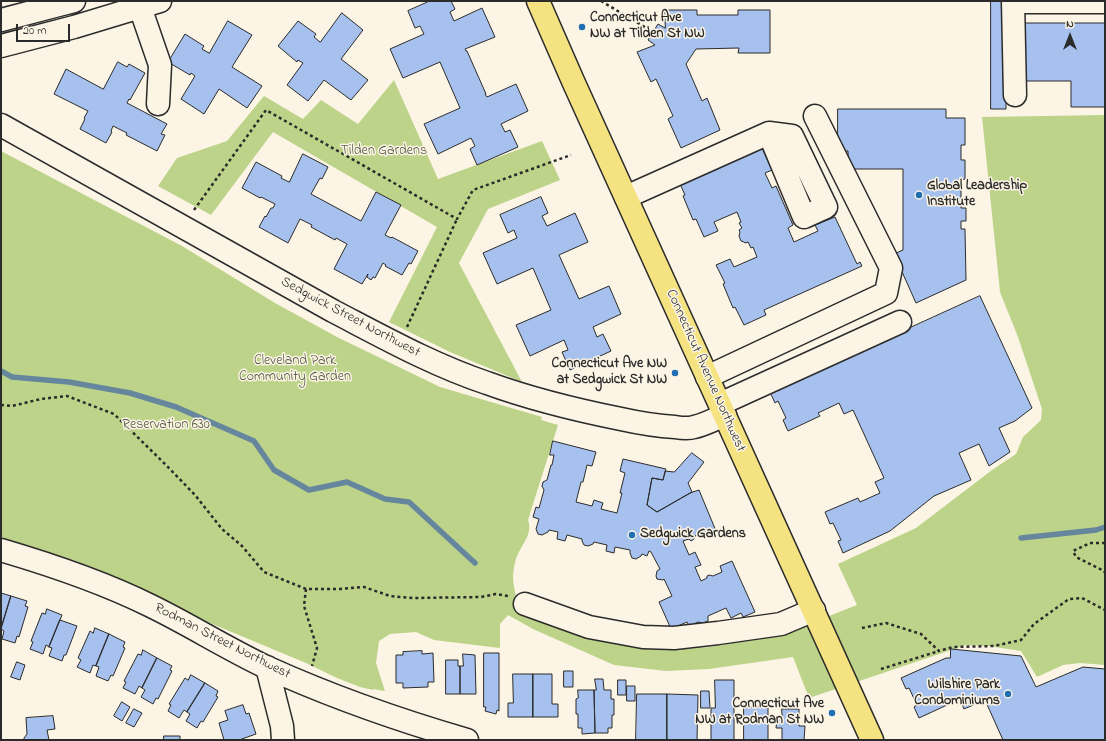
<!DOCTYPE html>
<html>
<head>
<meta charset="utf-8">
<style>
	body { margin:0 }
	#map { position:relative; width:1106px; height:741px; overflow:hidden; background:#fcf5e5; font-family:"Indie Flower",sans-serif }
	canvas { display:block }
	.frame { position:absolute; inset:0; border:2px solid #2b2b2b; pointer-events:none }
	.north { position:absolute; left:1050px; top:16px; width:40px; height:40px; -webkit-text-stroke:3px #fcf5e5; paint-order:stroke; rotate:0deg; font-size:11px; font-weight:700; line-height:16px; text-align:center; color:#2b2b2b }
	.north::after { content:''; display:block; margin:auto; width:14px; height:18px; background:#2b2b2b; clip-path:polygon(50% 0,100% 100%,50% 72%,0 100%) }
	.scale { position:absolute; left:16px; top:24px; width:54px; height:18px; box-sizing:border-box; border:2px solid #2b2b2b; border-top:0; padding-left:5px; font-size:12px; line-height:14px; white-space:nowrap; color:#2b2b2b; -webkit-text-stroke:3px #fcf5e5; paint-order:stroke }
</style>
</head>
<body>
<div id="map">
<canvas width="1106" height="741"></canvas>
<div class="frame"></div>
<div class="north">N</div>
<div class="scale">20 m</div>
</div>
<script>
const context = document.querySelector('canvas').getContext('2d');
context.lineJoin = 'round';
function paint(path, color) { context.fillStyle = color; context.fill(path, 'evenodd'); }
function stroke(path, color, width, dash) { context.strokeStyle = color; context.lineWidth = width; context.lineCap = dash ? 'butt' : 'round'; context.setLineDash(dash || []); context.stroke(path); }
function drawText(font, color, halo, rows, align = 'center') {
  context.font = font + ' "Indie Flower",sans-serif'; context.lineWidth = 3; context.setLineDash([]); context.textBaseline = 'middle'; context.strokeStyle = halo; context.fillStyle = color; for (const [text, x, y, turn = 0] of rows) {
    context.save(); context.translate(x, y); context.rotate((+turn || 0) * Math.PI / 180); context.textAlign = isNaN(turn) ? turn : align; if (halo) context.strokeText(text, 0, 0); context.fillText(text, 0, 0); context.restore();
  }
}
paint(new Path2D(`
	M394 80 438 179 542 141 560 180 488 209 459 263 522 382 450 352 389 322 437 227 273 132 211 215 158 186 177 158 227 141 264 96 303 119 321 100 358 124Z
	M1105 115V665L1080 663 1063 665 1037 677 1021 651 988 646 966 645 809 698 793 657 709 669 666 671 614 665 533 629 508 615 500 624V648L434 640 416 632 390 634 379 641 376 663 385 691 373 689V690L360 687 337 678 306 663 138 593 76 561 1 538V151L182 246 275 303 337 337 440 387 542 417 541 420 558 425 528 520C534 536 518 547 515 563 514 567 513 573 513 578 513 588 519 599 514 608L522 615 586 638 632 646 633 642 685 649 710 647 782 634 791 631 857 605 838 564 916 528 992 470 1016 454 1023 437 1041 420 1042 409 1018 337 1000 292 982 117Z`), '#bcd389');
stroke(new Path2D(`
	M1 371 12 377 69 382 130 393 176 407 254 441 274 470 309 490 347 482 385 499 409 502 475 563
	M1021 538 1096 530 1105 527`), '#66869e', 5.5);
const building = new Path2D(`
	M430 1H451L455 9 450 12 454 21 482 8 495 37 465 49 466 51H467L486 94H485L487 97 516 84 528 111 501 124 505 132 510 130 518 147 477 165 470 149 475 146 471 138 438 154 424 124 460 108 440 62 403 78 390 49 424 34 420 26 415 28 408 11Z
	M991 1H1006V109H991Z
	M665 10H697V15H738V10H770V53H738L739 48 696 49 686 64 702 101 707 98 720 130 681 148 668 119 673 116 656 79 651 82 637 52 655 45 648 40 658 24 665 28Z
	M342 13 363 30 341 59 368 80 351 100 324 80 308 101 287 85 303 63 298 60 297 62 278 46 298 21 316 34 314 37 320 42Z
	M228 21 252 35 232 67 262 86 247 108 219 89 204 114 181 99 195 76 191 73 190 75 168 62 185 34 204 46 202 49 209 53Z
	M1024 23H1105V107H1071V81H1024Z
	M118 62 127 67 129 64 145 73 130 100 129 99 127 103 167 124 161 134 165 135 157 151 126 135 127 133 113 126 111 131 112 132 106 143 80 129 85 119 84 118 88 111 54 94 66 69 103 89Z
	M838 109H946V118H965V145H961V160H965V179L961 180V208H966V221H961V229H965L966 280 916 303 894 254 903 250V169H848V151H838Z
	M761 146 772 170 765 173 772 188 776 186 793 225 788 228 794 242 818 231 815 225 835 217 857 264 860 262 862 266 764 310 766 315 744 325 735 307 733 308 723 284 725 283 716 265 730 259 734 267 757 257 753 247 751 248 748 242 745 243 744 242 741 241 739 236 740 232 739 230 742 228 739 223 741 222 737 212 714 222 718 231 704 237 696 219 693 220 683 196 685 195 677 177Z
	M303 154 328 167 322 179 320 178 311 194 361 221 376 192 401 205 385 235 391 238 392 237 418 251 411 264 409 263 402 275 385 266 386 265 383 263 375 278 373 277 371 280 367 277 368 274 362 284 334 269 347 244 336 238 335 240 311 227 312 225 300 219 288 243 259 227 265 216 266 217 271 208H273L275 204 261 197 260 198 242 188 256 162 282 176 281 178 289 182Z
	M541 197 548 213 542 216 547 226 575 213 588 242 559 255 579 299 609 286 621 314 593 327 597 337 603 334 611 351 570 370 562 352 568 350 564 340 530 356 516 325 551 310 533 268 497 284 483 253 517 238 514 230 508 233 500 215Z
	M980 296 1032 408 1015 421 999 428 1010 452 989 466 979 444 959 453 971 480 934 496 890 531 843 553 838 541 841 540 833 523 830 524 825 512 858 498 860 502 880 493 875 482 884 478 853 410 844 414 839 403 818 413 820 416 788 431 783 420 786 418 778 401 775 403 770 392Z
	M553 441 596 452 592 466 587 465 583 482H581L576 502 592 506 594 500 603 503 601 509 617 513 622 493H620L625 473 620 471 623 459 666 469 663 480 652 478 647 505 657 512 690 493 699 490 716 531 707 535 705 531 695 536 694 539 691 541 689 539 683 541 689 555 695 552 701 565 695 567 701 581 707 578V576L709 575 713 576 722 572 720 566 732 561 755 612 743 617 741 613 731 618 726 608 708 616V621L703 623 698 622 689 626 687 622 671 629 659 602 672 596 664 579 663 580 657 579 656 576 657 571 660 569 651 552 649 551 647 556 642 554 641 556 636 559 632 558 630 553V550L615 547 614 553 606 551 607 545 594 542 593 544 588 546 584 545 582 541V539L567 535 565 541 557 539 558 532 549 530 548 532 542 535 538 534 536 529 539 519 533 517 536 507 539 508 544 490 542 486 543 482 547 480 551 465H552L554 455H550Z
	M692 453 704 462 688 483 692 492 657 512 647 505 652 478 663 480 665 471 674 472Z
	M1 593 11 596 1 629Z
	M11 596 27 601 25 606 28 607 19 637 17 636 15 643 2 639 4 631 1 629Z
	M47 609 62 615 49 647 46 645 43 654 30 649 33 642 31 641 42 613 45 614Z
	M60 620 77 626 66 655H64L62 661 49 656 52 648 49 647Z
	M95 628 109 634 96 666 93 665 90 673 77 667 81 660 78 658 90 631 93 633Z
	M109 634 125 642 123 647 125 648 113 676 111 675 108 681 96 676 99 667 96 666Z
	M951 649 1021 656 1036 687 1083 667 1105 669V740H1003L985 700 964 709 960 699 919 718 914 707 917 705 909 688 906 689 901 678 946 658H950Z
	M143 650 157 658 142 688 139 686 135 694 123 688 126 682 124 681 138 654 141 655Z
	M422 651V654L433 653 434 682H428V687L403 688V683H396V655H403V652Z
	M484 653H499V711L497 710 496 714 485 711 486 707H484Z
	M463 654 475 655 476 694H460V666H463Z
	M157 658 172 666 170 670 172 671 158 699 156 698 153 704 141 697 145 690 142 688Z
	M446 660H458V666H460V694H446Z
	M17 662 25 665 20 680 11 677Z
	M564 671H573V687H564Z
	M513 674H533V717H508V703H513Z
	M533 674H552V704H558V717H533Z
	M191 675 205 683 187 712 184 710 179 718 168 711 171 705 169 704 185 678 188 680Z
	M595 679H603L604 690H611V699H614V715H612V728H608V733H595L594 690H596Z
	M618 680H626V695H618Z
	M715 680H734V740H711V708H715Z
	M205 683 218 691 216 696 218 697 203 722 201 721 197 728 186 721 190 714 187 712Z
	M627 686H635V701H627Z
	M578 690H594L595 733 582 734V728H578V714H576V699L578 698Z
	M701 691H709L710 708H701Z
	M637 694H667V740H636Z
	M667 694 698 695 697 740H667Z
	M122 702 130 707 122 721 114 716Z
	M243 705 246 714 249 713 256 734 239 740H224L219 723 228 720 225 711Z
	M744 707H768V740H744Z
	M134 709 142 713 134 727 126 723Z
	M782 709H799V726H805L804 740H782V728H776L777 720H782Z
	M53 716 55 729 47 730 49 740H24V738L27 734 26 718Z
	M164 736H180V740H164Z`);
paint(building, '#a7c1ee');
stroke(building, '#2b2b2b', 1);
const minor = new Path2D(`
	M1013 1 1015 95
	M1013 2H1105
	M140 7 160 65 158 104
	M1 20 74 1
	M1 46 74 27 160 1
	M1 125 333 311C383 337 433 365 487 383 531 399 576 410 621 419 639 423 657 426 675 427 681 428 688 429 694 427 704 425 715 419 725 415
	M626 197 769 133 804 217 826 207 792 136 769 133
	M707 377 886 293 891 268 815 116
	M720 404 900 322
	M1 550C52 565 103 582 151 606 190 625 226 648 266 667 330 696 398 720 467 740
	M525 604 589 627 643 637 674 638 718 633 781 624 814 610
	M267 667 282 726 283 740`);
const major = new Path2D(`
	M538 1 573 81 872 740`);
stroke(minor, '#2b2b2b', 25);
stroke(major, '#2b2b2b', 25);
stroke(new Path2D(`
	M601 1 648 29
	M194 210 266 110 457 219 473 190 571 155
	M407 327 457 219
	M1 405 12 406 41 399 67 396 114 414 166 465 195 495 222 529 242 546 264 572 306 589H340L364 587 390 596 413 598 481 597 496 594 508 596
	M1105 543H1090L1073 551 1076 557 1104 571 1105 573
	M306 589 304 606 317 648 312 666
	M862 628 886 623 921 634 939 651 953 647 994 646 1021 640 1034 624 1069 599 1082 598 1105 610
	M881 669 939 651`), '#2b2b2b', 2.5, [3, 3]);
stroke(minor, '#fcf5e5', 22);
stroke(major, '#f5e382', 22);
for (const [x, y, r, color] of [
	[582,27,4,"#1f6fb2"],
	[919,195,4,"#1f6fb2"],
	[675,373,4,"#1f6fb2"],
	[632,535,4,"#1f6fb2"],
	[1008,694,4,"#1f6fb2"],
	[832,713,4,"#1f6fb2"]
]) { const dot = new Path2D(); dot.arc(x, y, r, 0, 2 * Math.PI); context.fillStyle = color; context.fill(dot); stroke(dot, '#fcf5e5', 1.5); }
drawText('bold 14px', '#2b2b2b', '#fcf5e5', [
	["Connecticut Ave",590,19],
	["NW at Tilden St NW",590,35],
	["Global Leadership",927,187],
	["Institute",927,203],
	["Connecticut Ave NW",667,365,"right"],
	["at Sedgwick St NW",667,381,"right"],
	["Sedgwick Gardens",640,535],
	["Wilshire Park",1000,686,"right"],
	["Condominiums",1000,702,"right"],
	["Connecticut Ave",824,705,"right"],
	["NW at Rodman St NW",824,721,"right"]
], 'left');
drawText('14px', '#4f5542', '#fcf5e5', [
	["Tilden Gardens",384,152],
	["Cleveland Park",295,362],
	["Community Garden",295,378],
	["Reservation 630",166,426]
]);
drawText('14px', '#2b2b2b', '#fcf5e5', [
	["Sedgwick Street Northwest",350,318,28],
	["Connecticut Avenue Northwest",705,371,66],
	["Rodman Street Northwest",222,642,27]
]);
</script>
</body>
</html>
